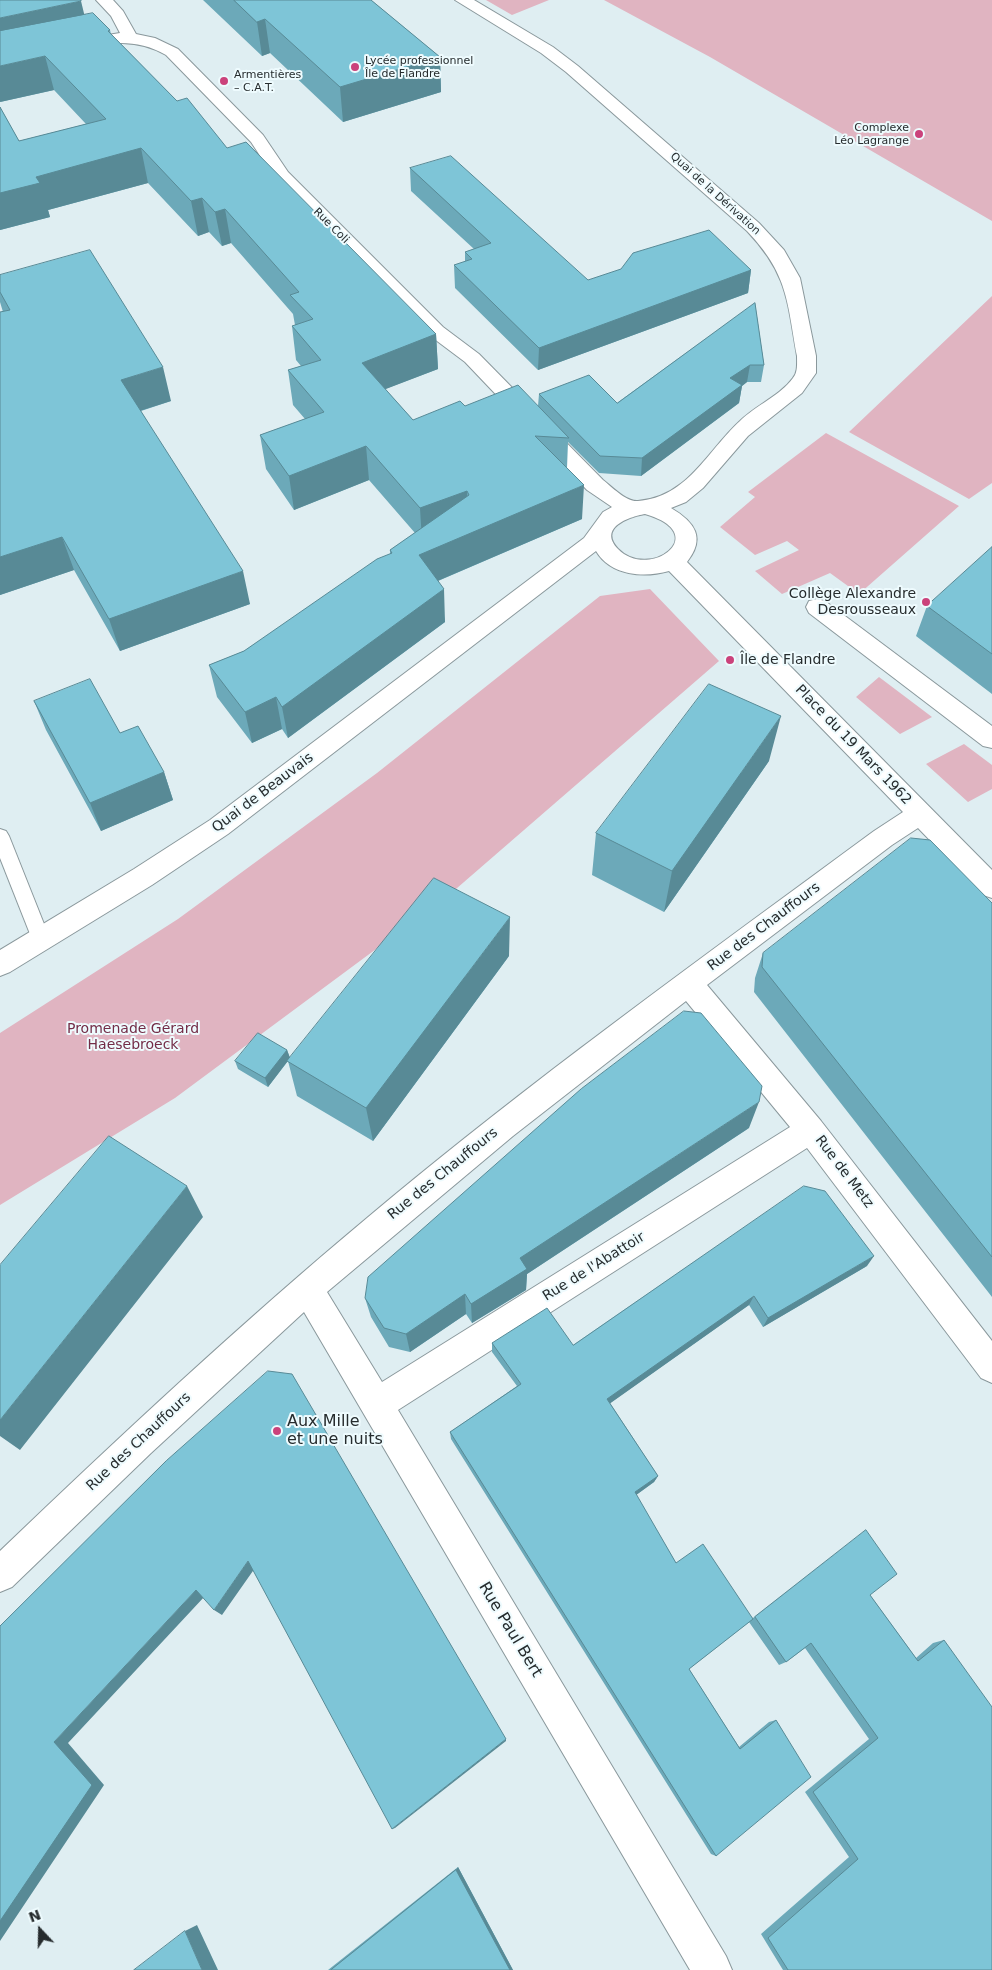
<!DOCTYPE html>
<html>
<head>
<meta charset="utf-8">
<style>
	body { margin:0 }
	#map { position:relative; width:992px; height:1970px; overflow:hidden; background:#dfeef2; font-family:"DejaVu Sans",sans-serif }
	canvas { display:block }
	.north { position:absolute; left:15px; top:1905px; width:50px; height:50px; -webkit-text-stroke:4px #eefbfe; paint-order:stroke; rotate:339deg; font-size:14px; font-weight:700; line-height:20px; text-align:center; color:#262c2e }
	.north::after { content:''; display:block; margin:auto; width:18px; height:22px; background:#262c2e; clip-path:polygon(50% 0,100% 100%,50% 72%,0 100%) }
</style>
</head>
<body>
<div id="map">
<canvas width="992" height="1970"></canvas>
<div class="north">N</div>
</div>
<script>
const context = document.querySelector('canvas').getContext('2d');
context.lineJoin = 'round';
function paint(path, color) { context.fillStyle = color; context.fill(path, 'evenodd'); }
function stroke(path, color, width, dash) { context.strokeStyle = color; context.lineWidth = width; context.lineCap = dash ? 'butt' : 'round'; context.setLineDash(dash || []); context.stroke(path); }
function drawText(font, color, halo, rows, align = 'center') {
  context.font = font + ' "DejaVu Sans",sans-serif'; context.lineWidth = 4; context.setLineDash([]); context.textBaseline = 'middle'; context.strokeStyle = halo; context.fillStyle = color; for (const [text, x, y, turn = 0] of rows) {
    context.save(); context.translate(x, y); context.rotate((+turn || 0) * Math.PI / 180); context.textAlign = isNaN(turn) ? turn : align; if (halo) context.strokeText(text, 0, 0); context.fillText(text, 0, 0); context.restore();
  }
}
paint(new Path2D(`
	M486 0H549L512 15Z
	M604 0H992V221L710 57Z
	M992 296V483L969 499 849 432Z
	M826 433 959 506 859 594 830 573 782 594 755 571 799 550 787 541 755 555 720 527 755 497 748 492Z
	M650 589 719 661 449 895 175 1098 0 1205V1033L178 919 377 773 600 596Z
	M879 677 932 717 900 734 856 697Z
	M964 744 992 765V789L968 802 926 764Z`), '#e0b4c1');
const lane = new Path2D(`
	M0 829 6 831 9 836 50 939 47 944 41 947 35 944 32 939 0 858Z`);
const street = new Path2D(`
	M96 0H113L123 11 136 34 155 38 178 49 263 135 288 172 443 327 479 354 603 480C612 487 626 502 638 501 688 497 707 451 740 421 756 405 780 396 793 378 798 372 797 364 797 356 787 300 788 274 747 231L566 72 541 53 455 0H474L553 47 578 66 759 223 784 250 800 278 816 356V373L802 393 748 436 703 488 686 502 671 508C695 522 706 538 687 562L992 870V898L983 895 918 828 892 845 707 985 821 1121 992 1341V1383L981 1378 807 1148 398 1410 726 1956 732 1970H690L304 1312 151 1453 12 1587 0 1592V1551C119 1437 240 1324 367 1218 530 1081 703 957 874 831L903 812 669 571C644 578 611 576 596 551L228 834 152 885 10 972 0 976V950L134 869 210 820 584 538 603 512 612 507 587 490 465 362 429 335 276 180 251 142 166 55C137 38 109 42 77 49L71 47 69 44 71 41 120 33 111 16ZM645 514C714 534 649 581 618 549 598 528 628 517 645 514ZM686 1001 790 1127 382 1382 327 1292 513 1136Z
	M817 599 825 601 992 726V748L983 746 809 613 806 607 809 601Z`);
stroke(lane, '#8a989c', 2);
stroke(street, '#8a989c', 2);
paint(lane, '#fff');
paint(street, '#fff');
paint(new Path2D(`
	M203 0H371L440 57 441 92 343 122 270 53 262 56Z
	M85 14 110 30 111 34 177 101 227 148 436 334 438 369 385 389 413 420 465 406H538L539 394 617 403 755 303 764 365 761 382H747L742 386 739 403 641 476 599 473 568 442 567 468 582 519 438 581 445 622 288 738 282 729 252 743 217 697 209 665 244 651 390 554V550L415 533 369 480 294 510 266 469 260 435 305 419 293 405 288 370 301 366 296 360 292 326 295 325 293 314 231 243 222 246 209 232 198 236 148 183 48 210 50 217 0 230V107L19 141 86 124 54 90 0 102Z
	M410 168 588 280 751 270 748 293 538 370 455 288 454 265 465 262V252L474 249 411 191Z
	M0 275 171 401 141 411 250 604 120 651 74 570 0 595 3 312 0 302Z
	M992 547V694L916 636 927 606Z
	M34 701 120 733 164 772 173 800 101 831 46 730Z
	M769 761 664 912 592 875 596 833Z
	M992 903V1297L754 992 755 978 763 953Z
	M509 956 373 1141 297 1096 288 1061 268 1087 238 1069 235 1061 287 1050 290 1058Z
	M749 1128 527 1274 526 1290 472 1323 466 1314 410 1352 389 1347 371 1317 365 1298Z
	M867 1266 763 1327 749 1305 610 1403 658 1476 654 1482 636 1495 676 1563 753 1618 866 1530 870 1595 916 1658 933 1643 944 1640 992 1970H783L761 1934 849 1857 805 1792 869 1739 805 1648 786 1662 779 1665 749 1622 689 1669 739 1747 769 1722 776 1720 716 1856 711 1854 451 1439 450 1432 517 1386 492 1352V1343L573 1345Z
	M458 1867 513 1970H328Z`), '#6ca9b9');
paint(new Path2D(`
	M81 1 89 34 0 53V18Z
	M265 19 270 53 262 56 257 22Z
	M45 56 54 90 0 102V66Z
	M440 57 441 92 343 122 340 87Z
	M141 148 148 183 48 210 50 217 0 230V193L36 177Z
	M202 198 209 232 198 236 191 201Z
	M225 209 231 243 222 246 215 212Z
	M751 270 748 293 538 370 539 348Z
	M436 334 438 369 365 397 362 363Z
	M750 365 747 382 742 386 739 403 641 476 642 458 730 378Z
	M163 367 171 401 130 414 121 380Z
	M366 446 369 480 294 510 289 476Z
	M584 485 582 519 421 588 419 555Z
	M467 491 468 524 422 541 420 508Z
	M62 537 74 570 0 595V557Z
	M243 571 250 604 120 651 109 619Z
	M444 589 445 622 288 738 282 707Z
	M276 697 282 729 252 743 245 712Z
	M781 716 769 761 664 912 672 871Z
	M164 772 173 800 101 831 90 803Z
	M510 917 509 956 373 1141 366 1108Z
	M287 1050 290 1058 268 1087 265 1078Z
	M759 1102 749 1128 527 1274 526 1290 472 1323 471 1304 520 1258Z
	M187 1186 203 1217 20 1450 0 1436V1420Z
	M874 1256 867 1266 763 1327 768 1318Z
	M465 1294 466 1314 410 1352 406 1334Z
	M754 1296 749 1305 605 1407 607 1399Z
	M658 1476 654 1482 632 1498 635 1492Z
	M248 1561 255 1568 222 1615 214 1610Z
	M196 1590 205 1596 68 1743 104 1785 0 1941V1921L54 1742Z
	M506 1739V1741L395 1828 392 1829Z
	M458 1867 513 1970H510L456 1870Z
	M197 1925 218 1970H202L185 1931Z`), '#588a96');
const building = new Path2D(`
	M0 0H81V1L0 18Z
	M234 0H371L440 57 340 87 265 19 257 22Z
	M93 13 110 30 108 31 177 101 187 98 227 148 246 142 436 334 362 363 413 420 460 401 465 406 518 385 569 438 535 436 584 485 419 555 444 589 282 707 276 697 245 712 209 665 244 651 377 559 392 553 390 550 469 495 467 491 420 508 366 446 289 476 260 435 324 412 288 370 321 360 292 326 313 319 290 295 299 292 225 209 215 212 202 198 191 201 141 148 36 177 40 183 0 193V107L19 141 106 119 45 56 0 66V31Z
	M451 156 588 280 621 269 633 253 709 230 751 270 539 348 454 265 472 259 465 252 491 243 410 168Z
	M90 250 163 367 121 380 243 571 109 619 62 537 0 557V312L10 310 0 292V275Z
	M755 303 764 365H750L730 378 742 385 642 458 600 456 539 394 589 375 617 403Z
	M992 547V654L927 606Z
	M90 679 120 733 138 726 164 772 90 803 34 701Z
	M709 684 781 716 672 871 596 833Z
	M911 838 930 840 992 903V1257L762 967 763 953Z
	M434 878 510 917 366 1108 287 1061Z
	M684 1011 701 1013 762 1086 759 1102 520 1258 527 1269 471 1304 465 1294 406 1334 384 1328 365 1298 368 1277 581 1089Z
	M258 1033 287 1050 265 1078 235 1061Z
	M109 1136 187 1186 0 1420V1265Z
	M804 1186 825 1191 874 1256 768 1318 754 1296 607 1399 658 1476 635 1492 676 1563 703 1544 753 1619 689 1669 740 1749 776 1720 811 1777 716 1856 450 1432 521 1384 492 1343 547 1308 573 1345Z
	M268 1371 292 1374 506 1739 392 1829 248 1561 214 1610 196 1590 54 1742 92 1785 0 1921V1626L166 1461Z
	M866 1530 897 1574 870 1595 918 1661 944 1640 992 1707V1970H788L768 1938 858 1859 813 1792 878 1738 811 1643 786 1662 755 1617Z
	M456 1870 510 1970H331Z
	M185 1931 202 1970H134Z`);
paint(building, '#7ec5d7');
stroke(building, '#588a96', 1);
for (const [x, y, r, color] of [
	[355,67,5,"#cb427b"],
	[224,81,5,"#cb427b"],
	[919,134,5,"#cb427b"],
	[926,602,5,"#cb427b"],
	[730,660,5,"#cb427b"],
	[277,1431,5,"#cb427b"]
]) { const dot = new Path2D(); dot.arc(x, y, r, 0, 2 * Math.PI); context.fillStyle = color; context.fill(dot); stroke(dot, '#eefbfe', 2); }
drawText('11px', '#262c2e', '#eefbfe', [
	["Lycée professionnel",365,61],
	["Île de Flandre",365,74],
	["Armentières",234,75],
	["– C.A.T.",234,88],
	["Complexe",909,128,"right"],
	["Léo Lagrange",909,141,"right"]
], 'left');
drawText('11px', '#262c2e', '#eefbfe', [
	["Quai de la Dérivation",715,194,42],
	["Rue Coli",331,226,45]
]);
drawText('14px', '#262c2e', '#eefbfe', [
	["Collège Alexandre",916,594],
	["Desrousseaux",916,610],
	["Île de Flandre",740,660,"left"]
], 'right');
drawText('14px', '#262c2e', '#eefbfe', [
	["Place du 19 Mars 1962",853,745,46],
	["Quai de Beauvais",263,793,-37],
	["Rue des Chauffours",764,927,-37],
	["Rue de Metz",844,1172,53],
	["Rue des Chauffours",443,1174,-39],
	["Rue de l'Abattoir",594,1267,-32],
	["Rue des Chauffours",139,1442,-43]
]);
drawText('14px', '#732c47', '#eefbfe', [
	["Promenade Gérard",133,1029],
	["Haesebroeck",133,1045]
]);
drawText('16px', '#262c2e', '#eefbfe', [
	["Aux Mille",287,1422],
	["et une nuits",287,1440]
], 'left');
drawText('16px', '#262c2e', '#eefbfe', [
	["Rue Paul Bert",510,1630,59]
]);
</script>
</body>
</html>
